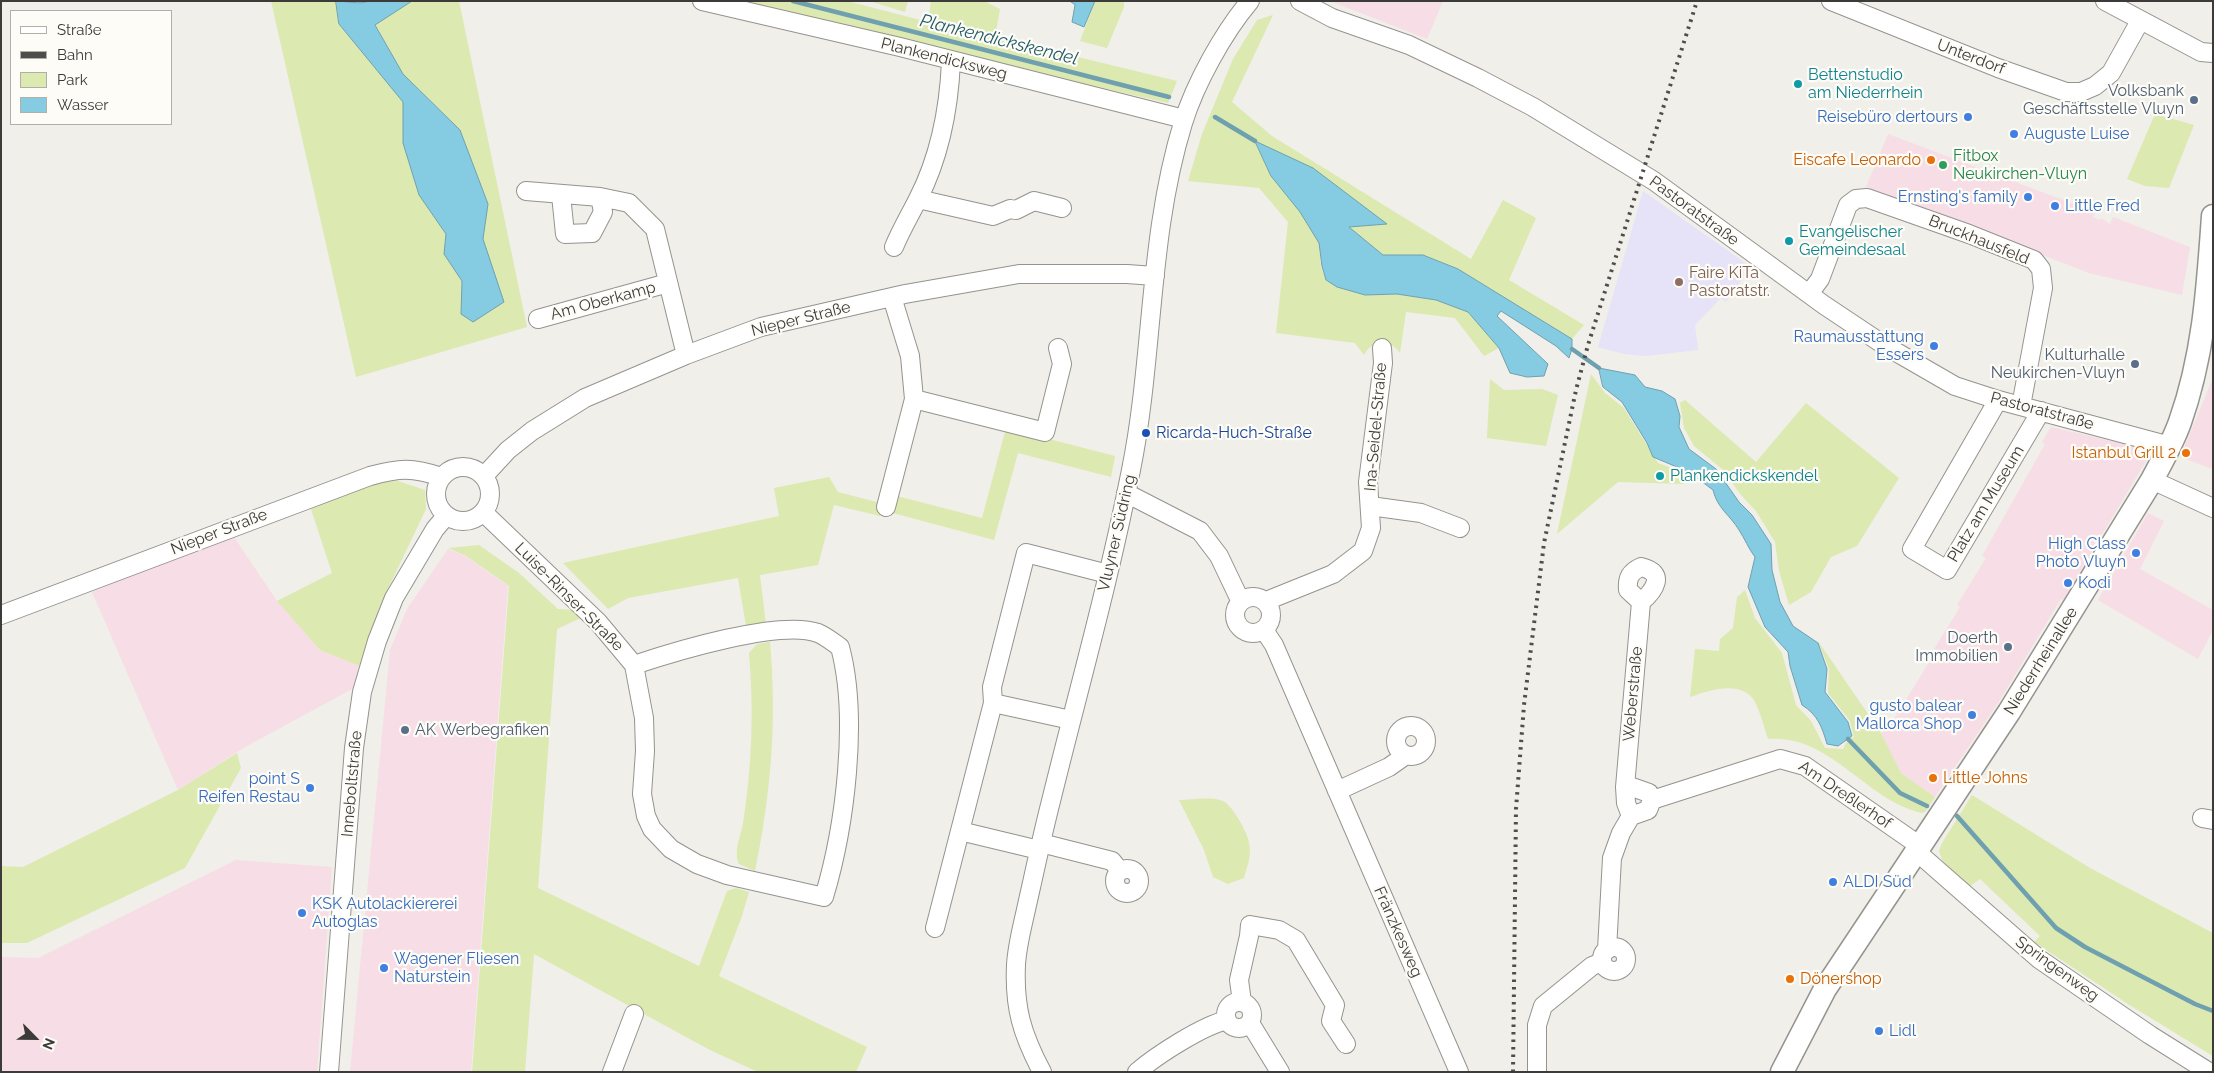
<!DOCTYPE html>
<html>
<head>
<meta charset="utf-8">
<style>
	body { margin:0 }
	#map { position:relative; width:2214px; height:1073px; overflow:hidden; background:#f0efe9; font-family:Raleway,sans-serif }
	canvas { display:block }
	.frame { position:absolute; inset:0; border:2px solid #3c3b39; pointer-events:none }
	.legend { position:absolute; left:10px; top:10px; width:162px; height:115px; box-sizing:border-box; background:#fefcf6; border:1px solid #b0afaa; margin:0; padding:6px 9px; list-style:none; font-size:15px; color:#3c3b39 }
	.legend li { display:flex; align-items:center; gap:10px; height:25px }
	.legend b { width:25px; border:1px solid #b0afaa }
	.north { position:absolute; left:10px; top:1013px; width:50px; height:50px; -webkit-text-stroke:4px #fefcf6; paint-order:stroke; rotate:113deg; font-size:14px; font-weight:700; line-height:20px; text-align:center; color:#3c3b39 }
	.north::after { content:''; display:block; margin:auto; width:18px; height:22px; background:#3c3b39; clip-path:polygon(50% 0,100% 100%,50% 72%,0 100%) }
</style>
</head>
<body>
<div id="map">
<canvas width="2214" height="1073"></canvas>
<div class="frame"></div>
<ul class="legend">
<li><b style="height:6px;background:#fff"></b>Straße</li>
<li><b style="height:6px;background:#4e4d4b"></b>Bahn</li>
<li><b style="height:14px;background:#dce9b0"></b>Park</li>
<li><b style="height:14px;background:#85cbe1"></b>Wasser</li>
</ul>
<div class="north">N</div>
</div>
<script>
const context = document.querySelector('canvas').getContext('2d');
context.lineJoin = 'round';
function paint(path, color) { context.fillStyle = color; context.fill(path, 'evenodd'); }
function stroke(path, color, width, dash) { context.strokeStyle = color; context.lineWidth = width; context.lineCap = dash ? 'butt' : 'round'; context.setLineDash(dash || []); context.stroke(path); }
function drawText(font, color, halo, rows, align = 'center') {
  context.font = font + ' Raleway,sans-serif'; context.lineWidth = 4.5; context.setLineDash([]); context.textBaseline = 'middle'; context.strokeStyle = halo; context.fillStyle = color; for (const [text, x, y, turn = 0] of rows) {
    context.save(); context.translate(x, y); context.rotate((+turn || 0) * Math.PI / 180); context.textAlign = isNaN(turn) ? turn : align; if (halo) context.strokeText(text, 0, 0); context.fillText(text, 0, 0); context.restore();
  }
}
paint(new Path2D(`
	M1330 1H1443L1427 39Z
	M1888 134 2095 212 2093 217 2100 220 2101 218 2110 224 2113 217 2190 247 2182 295 2089 273 1866 187Z
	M2213 378V469L2180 457Z
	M2051 427 2133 446 2149 456 2063 600 2061 599 1998 703 1935 797 1901 773 1881 733 1888 729 1936 651 1934 649 1960 607 1957 605 1986 558 1982 556 2045 444 2042 442Z
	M2148 513 2164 521 2140 569 2213 610V630L2198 659 2098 600Z
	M234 537 277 601 320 650 359 666 354 688 245 747 178 790 92 592 167 561Z
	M448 549 465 556 508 586 471 1072H350L390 650 407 609Z
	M236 860 332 867 317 1072H1V957L38 958Z`), '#f7dde6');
paint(new Path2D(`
	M1643 191 1751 267 1726 302 1721 298 1695 325 1698 350 1646 356 1624 354 1598 347Z`), '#e6e2f8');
paint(new Path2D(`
	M271 1H336L339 24 403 102V143L419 195 446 234 445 254 462 281 461 314 504 302 483 239 488 204 460 130 403 74 375 24 412 1H459L527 327 356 377Z
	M735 1H847L928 22 931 1H984L1000 9 995 37 1177 81 1168 103 953 54Z
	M869 1H908L905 12Z
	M1095 1H1124V7L1107 48 1080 41Z
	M1273 15 1232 102 1272 136 1471 259 1503 200 1536 218 1509 280 1584 325 1572 339 1458 269 1423 255H1383L1349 227 1386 224 1255 142 1271 176 1300 212 1319 243 1321 267 1326 280 1337 287 1365 295 1397 294 1436 300 1468 312 1499 348 1484 356 1455 318 1406 312 1400 353C1391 339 1372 339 1364 355L1355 343 1276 333 1288 222 1259 188 1188 181 1202 134 1233 59 1257 20Z
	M2155 114 2194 125 2169 188 2145 186 2127 179Z
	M1591 374 1605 393 1624 408 1658 463 1685 473 1684 484 1618 482 1557 534Z
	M1490 379 1504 390 1542 389 1558 395 1546 446 1487 438Z
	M1685 400 1756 462 1806 403 1899 478 1857 546 1831 557 1811 592 1789 605 1779 571 1775 542 1756 511 1741 495 1722 469 1694 446 1684 428 1680 403Z
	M1006 428 1115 456 1111 477 1018 453 994 540 889 512 893 495 982 518Z
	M829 477 838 492 884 504 880 516 834 505 818 565 760 575 766 625 746 626 738 578 628 598 608 609 563 563 779 516 774 488Z
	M398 481 425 490 426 509 386 593 359 666 320 650 277 601 332 573 310 506 374 482Z
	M479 545 519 573 558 609 576 610 583 617 557 629 538 888 699 966 727 891 736 888 749 892 741 919 719 976 867 1047 856 1072H758L710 1050 534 954 525 1072H472L509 586 466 556 448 548Z
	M1745 590 1755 618 1782 653 1796 705 1811 721 1825 748 1843 749 1848 739 1854 737 1850 721 1828 693 1829 669 1818 641 1881 733 1901 773 1935 797 1925 812 1922 813C1865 800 1831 734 1768 739 1764 727 1761 714 1755 702 1743 679 1709 690 1690 697L1695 649 1719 651 1720 639 1733 628 1737 597Z
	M770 642C777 722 771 793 755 871L739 864C733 851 741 836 743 823 752 766 754 710 749 653L757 644Z
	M237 753 241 768 185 868 27 943H1V866L23 867 178 790Z
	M1972 795 2090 868 2213 933V1056L2131 1006 2034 942 2040 936 1980 879 1969 887 1942 860 1939 851 1942 843Z
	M1179 800C1192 800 1211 796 1223 801 1232 805 1248 833 1249 843 1252 855 1247 867 1244 878L1228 884 1213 877 1204 850Z`), '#dce9b0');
const water = new Path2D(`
	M336 1C346 1 360 5 369 1H412L375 25 403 74 460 130 488 204 483 239 504 302 473 322 461 314 462 281 444 254 446 234 419 195 403 143V102L339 24Z
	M1070 1H1095L1084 27 1072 22 1075 5Z
	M1255 141 1313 168 1387 224 1349 227 1383 255H1423L1458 269 1572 339V349L1569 358 1556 346 1501 311 1497 316 1548 364 1544 376 1527 377 1510 373 1499 348 1468 312 1436 300 1397 294 1365 295 1337 287 1326 280 1322 266 1319 243 1300 212 1271 176Z
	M1599 368 1635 375 1645 387 1662 391 1675 399 1680 416 1679 427 1689 449 1716 469 1739 502 1752 515 1771 544 1772 570 1780 602 1793 626 1818 643 1827 669 1825 692 1848 722 1852 736 1838 746 1827 744C1822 727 1818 715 1802 705L1790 666 1788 652 1765 627 1748 587 1755 557C1748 548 1745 539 1739 530 1730 515 1717 508 1713 490L1689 472 1653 457 1647 443 1622 402 1603 387Z`);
paint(water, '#85cbe1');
stroke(water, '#6fa0af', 1);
stroke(new Path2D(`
	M793 1 1169 97
	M1215 117 1255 141
	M1572 349 1599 368
	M1848 739 1900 793 1927 806
	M1957 816 2056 928 2085 947 2195 1004 2213 1011`), '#6fa0af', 4.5);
const minor = new Path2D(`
	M702 1 900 47 1184 119
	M1300 1 1332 18 1409 45 1478 78 1533 107 1654 181 1824 305 1884 345 1955 386 1998 400 2170 446
	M1831 1 1998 68 2066 92H2081L2095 86 2111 73 2140 21
	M2105 1 2201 52 2213 53
	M526 191 600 197 629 203 655 229 686 355
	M561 195 565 234 592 233 603 212 600 197
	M918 199 993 216 1010 209 1016 210 1034 201 1062 208
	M894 247C901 230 910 215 918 199 940 156 949 109 951 61
	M1809 294 1820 279 1848 205 1856 199 1867 198 1969 234 2034 260 2041 269 2043 288 2021 406
	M538 319 668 283
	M914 399 1045 432 1062 364 1058 348
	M1998 400 1912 549 1947 570 2041 411
	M436 494a27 27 0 1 1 54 0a27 27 0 1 1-54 0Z
	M484 476 508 450 532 431 585 398 686 355 761 327 905 294 1019 274H1127L1155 276
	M2152 480 2213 508
	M1126 493 1200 531 1219 556 1240 600
	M1370 506 1421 513 1460 528
	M886 507 914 399 910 356 892 297
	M483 512 598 622 634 665 644 718 645 751 642 794 646 816 652 829 671 849 697 864 727 875 824 897C845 827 859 718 840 647 833 642 825 636 818 633 780 619 673 652 634 665
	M1235 615a18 18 0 1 1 36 0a18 18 0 1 1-36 0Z
	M1266 601 1333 574 1363 551 1371 528 1368 482 1383 363 1382 348
	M1 615 370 476C399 468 413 467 441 477
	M1264 630 1274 645 1459 1072
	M993 703 1071 720
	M1396 741a15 15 0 1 1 30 0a15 15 0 1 1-30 0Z
	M1625 787H1632L1649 793 1652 800 1648 810 1631 816 1626 803 1625 787 1641 602C1654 591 1667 573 1641 567 1630 572 1627 578 1628 590L1641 602
	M1337 791 1389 767 1406 755
	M1652 800 1780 759 1805 766 1920 846
	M2202 818 2213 820
	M960 831 1039 850
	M1041 843 1112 861 1120 871
	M1917 852 2039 959 2150 1035 2209 1072
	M1115 881a12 12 0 1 1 24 0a12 12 0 1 1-24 0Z
	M935 928 993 703 992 687 1026 553 1108 574
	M1602 959a12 12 0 1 1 24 0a12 12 0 1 1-24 0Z
	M1607 950 1612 858 1621 833 1631 816
	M1242 1002 1239 980 1249 936 1250 925 1279 930 1296 940 1335 1005 1331 1021 1346 1044
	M1226 1015a13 13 0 1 1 26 0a13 13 0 1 1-26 0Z
	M1250 1023 1280 1072
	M329 1072 354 748 362 692 377 641 394 598 435 529 446 516
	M612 1072 634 1014
	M1042 1072C1022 1034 1014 1008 1016 965 1017 945 1023 924 1027 905 1035 870 1042 836 1051 801 1078 691 1109 582 1131 470 1154 356 1148 236 1183 123 1195 84 1223 33 1250 1
	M1137 1072C1157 1055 1202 1026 1227 1020
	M1537 1072V1025L1543 1006 1592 966 1602 962`);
const major = new Path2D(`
	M1782 1072 1825 989 2009 712 2152 480C2162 461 2173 442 2180 422 2204 354 2208 287 2213 216`);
stroke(minor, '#95938e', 20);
stroke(major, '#95938e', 25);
stroke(minor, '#fff', 18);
stroke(major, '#fff', 22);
stroke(new Path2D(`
	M1513 1072 1516 809 1524 705 1544 543 1576 390 1588 345 1697 1`), '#4e4d4b', 4, [2.5, 5]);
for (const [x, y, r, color] of [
	[1798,84,5,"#0f9aa8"],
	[2194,100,5,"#5c6f8a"],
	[1968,117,5,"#3f7fe0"],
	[2014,134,5,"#3f7fe0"],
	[1931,160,5,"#e8710a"],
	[1943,165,5,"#2e9e5b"],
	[2028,197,5,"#3f7fe0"],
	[2055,206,5,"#3f7fe0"],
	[1789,241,5,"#0f9aa8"],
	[1679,282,5,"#8d6e63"],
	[1934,346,5,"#3f7fe0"],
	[2135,364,5,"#5c6f8a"],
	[1146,433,5,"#1a4fb4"],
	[2186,453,5,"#e8710a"],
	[1660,476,5,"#0f9aa8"],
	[2136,553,5,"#3f7fe0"],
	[2068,583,5,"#3f7fe0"],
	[2008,647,5,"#5c6f8a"],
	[1972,715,5,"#3f7fe0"],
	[405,730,5,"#5c6f8a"],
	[1933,778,5,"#e8710a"],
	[310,788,5,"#3f7fe0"],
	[1833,882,5,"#3f7fe0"],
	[302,913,5,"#3f7fe0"],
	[384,968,5,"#3f7fe0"],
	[1790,979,5,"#e8710a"],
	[1879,1031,5,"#3f7fe0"]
]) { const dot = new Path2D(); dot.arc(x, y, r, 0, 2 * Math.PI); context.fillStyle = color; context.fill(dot); stroke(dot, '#fefcf6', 2); }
drawText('16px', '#3c3b39', '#fefcf6', [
	["Unterdorf",1971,57,21],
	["Plankendicksweg",944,59,14],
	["Pastoratstraße",1694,211,36],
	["Bruckhausfeld",1979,240,22],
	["Am Oberkamp",603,301,-15],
	["Nieper Straße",801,319,-14],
	["Pastoratstraße",2042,411,15],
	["Ina-Seidel-Straße",1376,427,-85],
	["Platz am Museum",1986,504,-59],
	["Nieper Straße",219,532,-21],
	["Vluyner Südring",1117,533,-77],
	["Luise-Rinser-Straße",569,597,45],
	["Niederrheinallee",2041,661,-58],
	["Weberstraße",1633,694,-85],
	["Inneboltstraße",352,784,-85],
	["Am Dreßlerhof",1845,795,34],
	["Fränzkesweg",1398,932,66],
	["Springenweg",2057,969,36]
]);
drawText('16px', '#0d838f', '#fefcf6', [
	["Bettenstudio",1808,75],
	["am Niederrhein",1808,93],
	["Evangelischer",1799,232],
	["Gemeindesaal",1799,250],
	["Plankendickskendel",1670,476]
], 'left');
drawText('16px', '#4e5e75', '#fefcf6', [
	["Volksbank",2184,91],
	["Geschäftsstelle Vluyn",2184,109],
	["Kulturhalle",2125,355],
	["Neukirchen-Vluyn",2125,373],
	["Doerth",1998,638],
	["Immobilien",1998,656],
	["AK Werbegrafiken",415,730,"left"]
], 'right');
drawText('16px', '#366cbe', '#fefcf6', [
	["Reisebüro dertours",1958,117,"right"],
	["Auguste Luise",2024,134],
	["Ernsting's family",2018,197,"right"],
	["Little Fred",2065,206],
	["Raumausstattung",1924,337,"right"],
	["Essers",1924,355,"right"],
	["High Class",2126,544,"right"],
	["Photo Vluyn",2126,562,"right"],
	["Kodi",2078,583],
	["gusto balear",1962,706,"right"],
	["Mallorca Shop",1962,724,"right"],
	["point S",300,779,"right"],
	["Reifen Restau",300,797,"right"],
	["ALDI Süd",1843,882],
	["KSK Autolackiererei",312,904],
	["Autoglas",312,922],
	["Wagener Fliesen",394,959],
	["Naturstein",394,977],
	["Lidl",1889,1031]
], 'left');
drawText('16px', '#27864d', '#fefcf6', [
	["Fitbox",1953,156],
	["Neukirchen-Vluyn",1953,174]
], 'left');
drawText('16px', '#c56008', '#fefcf6', [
	["Eiscafe Leonardo",1921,160],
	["Istanbul Grill 2",2176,453],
	["Little Johns",1943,778,"left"],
	["Dönershop",1800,979,"left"]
], 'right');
drawText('16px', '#785e54', '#fefcf6', [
	["Faire KiTa",1689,273],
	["Pastoratstr.",1689,291]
], 'left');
drawText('16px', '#164399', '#fefcf6', [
	["Ricarda-Huch-Straße",1156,433]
], 'left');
drawText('italic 18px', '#225b6a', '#fefcf6', [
	["Plankendickskendel",999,40,14]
]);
</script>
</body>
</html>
